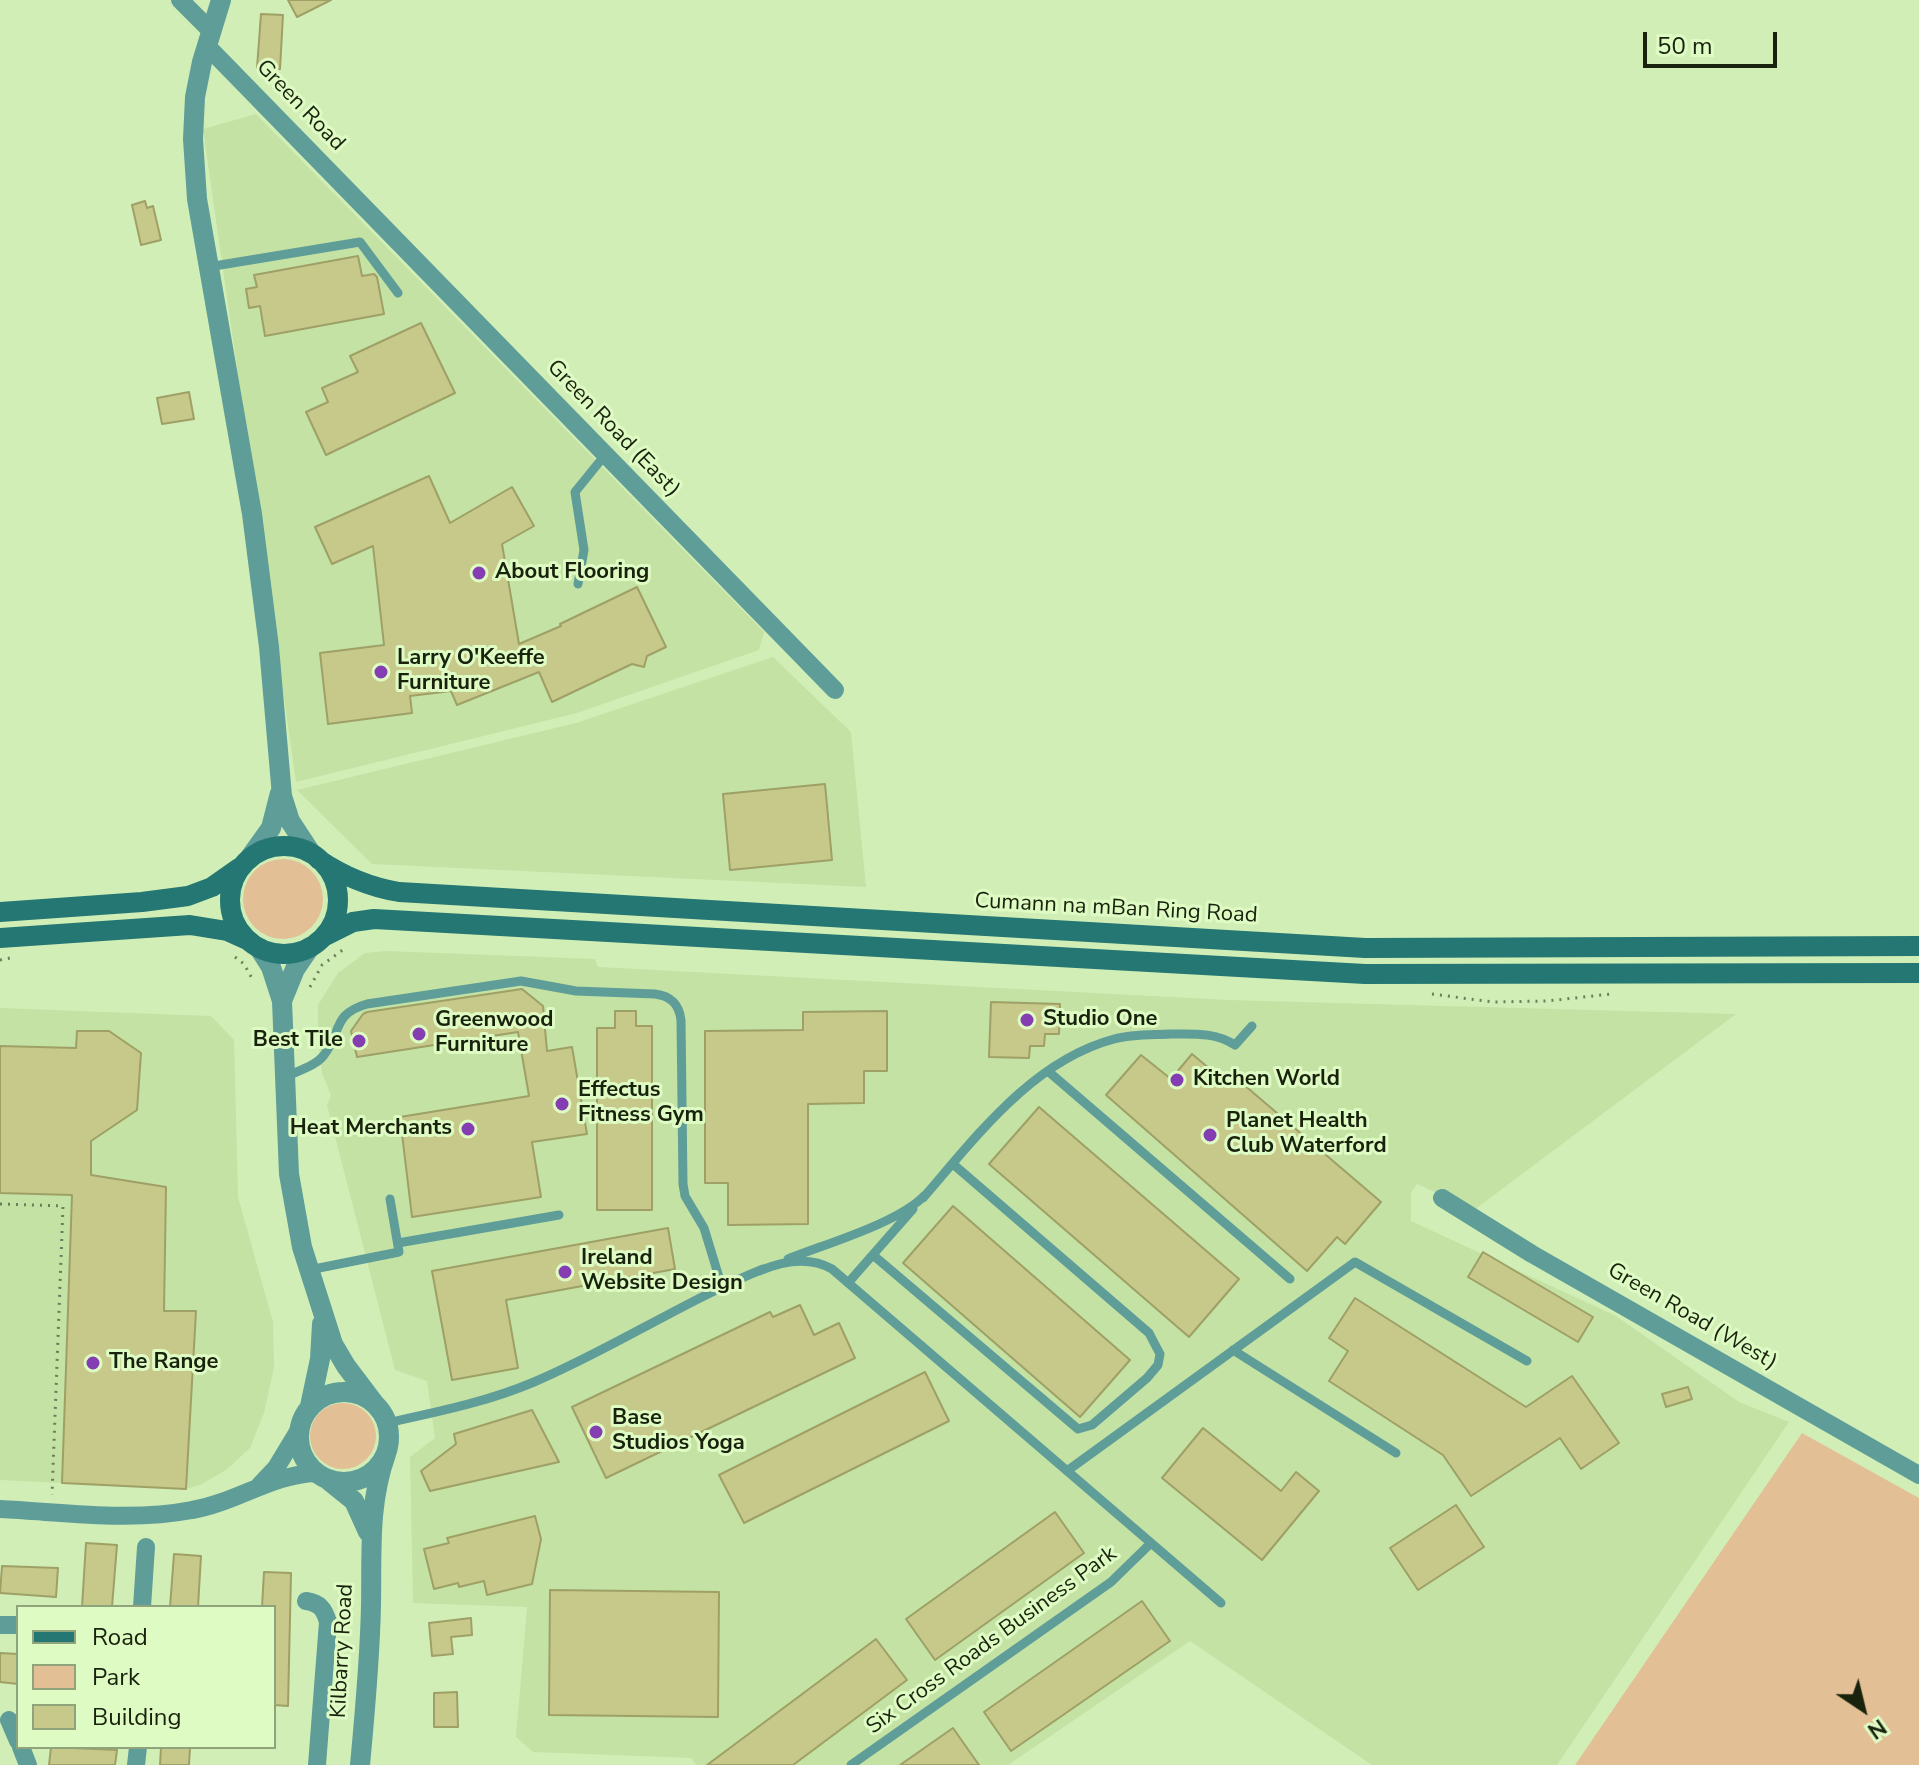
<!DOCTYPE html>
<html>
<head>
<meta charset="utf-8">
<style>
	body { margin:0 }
	#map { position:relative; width:1919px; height:1765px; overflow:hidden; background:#d2eeb7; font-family:"Nunito Sans",sans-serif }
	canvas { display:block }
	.legend { position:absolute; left:16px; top:1605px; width:260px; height:144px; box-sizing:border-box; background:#dffbc4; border:2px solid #8fa47b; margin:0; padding:10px 14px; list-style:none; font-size:24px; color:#18220d }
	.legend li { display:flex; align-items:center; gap:16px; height:40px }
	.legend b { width:40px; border:2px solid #8fa47b }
	.north { position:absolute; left:1823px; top:1669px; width:80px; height:80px; -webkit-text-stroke:6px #dffbc4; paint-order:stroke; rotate:145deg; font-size:22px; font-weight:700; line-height:32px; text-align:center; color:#18220d }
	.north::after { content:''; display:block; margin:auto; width:28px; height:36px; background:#18220d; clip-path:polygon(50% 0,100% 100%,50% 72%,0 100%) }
	.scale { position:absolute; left:1643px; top:32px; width:134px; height:36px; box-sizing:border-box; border:4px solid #18220d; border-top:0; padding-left:10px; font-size:24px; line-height:28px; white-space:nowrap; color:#18220d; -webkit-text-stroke:6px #dffbc4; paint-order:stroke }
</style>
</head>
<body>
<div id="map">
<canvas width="1919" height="1765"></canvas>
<ul class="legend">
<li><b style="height:10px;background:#247772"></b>Road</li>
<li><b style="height:22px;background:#e3bf95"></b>Park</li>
<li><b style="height:22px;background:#c7c98a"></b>Building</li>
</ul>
<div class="north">N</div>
<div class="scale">50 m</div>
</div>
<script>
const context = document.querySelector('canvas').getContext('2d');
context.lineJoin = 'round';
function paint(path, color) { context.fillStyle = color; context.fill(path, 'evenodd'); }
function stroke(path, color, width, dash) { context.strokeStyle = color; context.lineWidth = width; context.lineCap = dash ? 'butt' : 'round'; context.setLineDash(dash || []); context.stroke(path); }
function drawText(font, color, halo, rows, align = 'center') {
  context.font = font + ' "Nunito Sans",sans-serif'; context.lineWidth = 6; context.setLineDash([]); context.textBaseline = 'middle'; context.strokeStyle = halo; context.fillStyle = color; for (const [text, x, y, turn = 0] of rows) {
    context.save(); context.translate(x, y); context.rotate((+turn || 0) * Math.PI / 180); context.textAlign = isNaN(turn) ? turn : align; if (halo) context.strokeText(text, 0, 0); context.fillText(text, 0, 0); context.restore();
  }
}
paint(new Path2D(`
	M256 114 764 632 759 650 577 713 296 782 203 129Z
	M773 657 851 732 866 887 372 864 297 790 576 723Z
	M386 951 595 959 598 967 1228 1000 1736 1014 1474 1210 1417 1184 1411 1193V1221L1616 1316 1739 1402 1789 1422 1557 1765H1372L1190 1641 1008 1765H696L691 1758 533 1752 516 1737 527 1607 413 1603 410 1457 435 1438 427 1381 395 1370 327 1105 331 1095 322 1073 318 1041V1005L338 973 365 953Z
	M0 1008 211 1016 234 1040 238 1197 273 1322 274 1367 264 1413 250 1448 226 1470 200 1485 186 1489 0 1480Z`), '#c3e2a4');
paint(new Path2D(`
	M243 899a40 40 0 1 1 80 0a40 40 0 1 1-80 0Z
	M310 1436a33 33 0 1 1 66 0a33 33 0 1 1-66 0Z
	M1802 1433 1919 1498V1765H1575Z`), '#e3bf95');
const building = new Path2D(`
	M288 0H331L297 17Z
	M261 14 283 15 280 69 257 68Z
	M145 201 147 208 153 206 161 240 141 245 132 205Z
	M358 256 362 276 374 274 377 277 384 314 265 336 260 306 249 308 246 289 257 287 254 275Z
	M421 323 455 393 326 455 306 412 328 402 322 388 358 372 350 356Z
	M189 392 194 419 162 424 157 398Z
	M429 476 450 523 512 487 534 526 502 544 519 644 561 626 560 624 637 587 666 647 647 656 644 667 632 664 552 702 539 672 457 705 451 691 410 696 412 713 328 724 320 653 384 645 373 546 332 564 315 527Z
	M825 784 832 860 730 870 723 794Z
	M522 989 543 1006 547 1051 572 1047 587 1134 532 1142 541 1197 412 1217 400 1117 529 1096 518 1032 357 1057 351 1031 363 1014 367 1012Z
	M991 1002 1060 1004 1059 1034H1045L1044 1046H1030L1029 1058 989 1057Z
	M615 1011H636V1026H652V1210H597V1028H615Z
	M887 1011V1071H864V1103L808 1104V1224L728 1225V1183H705V1031L803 1030V1012Z
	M77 1031H109L141 1053 137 1110 91 1141V1175L166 1187 164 1311H196L186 1489 62 1483 72 1195 0 1193V1046L76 1048Z
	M1192 1054 1223 1080 1229 1072 1381 1202 1345 1244 1337 1237 1307 1271 1106 1095 1141 1055 1171 1079Z
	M1039 1107 1239 1279 1189 1337 989 1164Z
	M953 1206 1130 1360 1080 1417 903 1263Z
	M668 1228 675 1269 506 1300 518 1368 452 1380 432 1271Z
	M1483 1252 1593 1317 1578 1342 1468 1277Z
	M1355 1298 1526 1407 1572 1376 1619 1443 1581 1469 1560 1438 1471 1496 1443 1455 1329 1381 1348 1351 1329 1338Z
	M800 1305 814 1335 839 1323 855 1358 606 1478 572 1407 770 1312 773 1317Z
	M925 1372 949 1421 744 1523 719 1475Z
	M1688 1387 1692 1399 1666 1407 1662 1394Z
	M532 1410 559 1462 430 1491 421 1471 456 1444 454 1434Z
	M1203 1428 1281 1491 1296 1472 1319 1491 1262 1560 1162 1478Z
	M1456 1505 1484 1547 1418 1590 1390 1548Z
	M1055 1512 1084 1553 935 1660 906 1619Z
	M535 1516 541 1539 532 1584 487 1595 484 1581 459 1587 458 1583 434 1589 424 1549 449 1543 447 1538Z
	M86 1543 117 1545 112 1607H82Z
	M174 1554 201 1556 198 1607H170Z
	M2 1566 58 1568 56 1597 0 1593Z
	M264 1572 291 1573 288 1706 274 1705V1607H262Z
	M550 1590 719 1592 718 1717 549 1715Z
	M1142 1601 1170 1641 1011 1751 984 1712Z
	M471 1618 472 1635 451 1637 453 1654 432 1656 429 1623Z
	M876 1639 907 1680 793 1765H707Z
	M0 1653 18 1654V1684L0 1682Z
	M457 1692 458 1727H434V1693Z
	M953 1728 979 1765H900Z
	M51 1747 117 1750 115 1765H49Z
	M161 1747H190L189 1765H160Z`);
paint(building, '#c7c98a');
stroke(building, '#9ea066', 2);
stroke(new Path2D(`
	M235 957 244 964 254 982
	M0 960 15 957
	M310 987 322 965 344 949
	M1432 994 1493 1002 1547 1001 1611 994
	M0 1204 63 1206 52 1495`), '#6c7f5a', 3, [2, 6]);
stroke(new Path2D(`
	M208 267 360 242 398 293
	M578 584 584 550 575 492 605 455
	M1049 1072 1290 1279
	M285 1077C297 1071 316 1066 324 1055 342 1032 332 1014 367 1004L521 981 576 991 655 994C671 996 679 1004 681 1020L683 1184 685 1196 704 1228 722 1287
	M923 1198C976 1137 1032 1061 1114 1039 1132 1034 1151 1035 1170 1034 1193 1034 1215 1032 1235 1045L1252 1026
	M398 1243 559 1215
	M873 1255 1078 1429 1092 1425 1147 1378 1158 1365 1160 1354 1149 1333 953 1164
	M788 1259C825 1244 899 1223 925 1195
	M309 1270 399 1252 390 1199
	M759 1271C783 1261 809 1256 832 1269L1221 1603
	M848 1283 913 1209
	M1233 1350 1396 1453
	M387 1423C437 1412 487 1402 534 1382 612 1349 684 1301 763 1269
	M1067 1471 1355 1262 1527 1361
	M851 1765 1111 1582 1151 1543`), '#5f9d99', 9);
stroke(new Path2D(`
	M180 0 211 31
	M207 46 835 690
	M1442 1198 1532 1254 1919 1475
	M259 1486 276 1468 299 1430
	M0 1509C63 1512 130 1522 192 1510 235 1503 273 1474 316 1473
	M306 1601C320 1603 324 1609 328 1622L317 1765
	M142 1607 146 1547
	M0 1625H18
	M9 1720 18 1741
	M21 1747 28 1765
	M136 1765 138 1747`), '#5f9d99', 18);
stroke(new Path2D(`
	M221 0 202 62 195 97 193 139 197 199 252 514 269 647 282 796 290 821 311 853
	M248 860 271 828 280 793
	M259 948 271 967 282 1001 289 1174 302 1247 333 1344 346 1366 374 1403
	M282 1001 295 969 310 947
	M299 1437a45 45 0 1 1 90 0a45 45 0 1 1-90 0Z
	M310 1406 320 1359 322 1324
	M328 1480 354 1501 368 1532
	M360 1765C365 1712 370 1659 371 1605 372 1553 368 1504 386 1454`), '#5f9d99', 20);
stroke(new Path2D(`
	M230 900a54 54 0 1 1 108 0a54 54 0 1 1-108 0Z
	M318 859C343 876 369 887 399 892L1365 948 1919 946
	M0 912 142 902 188 896 212 887 239 868
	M325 936 353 922 374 919 1365 974 1919 973
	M0 938 190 925 227 931 247 940`), '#247772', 20);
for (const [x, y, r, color] of [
	[479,573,8,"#853eb1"],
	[381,672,8,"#853eb1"],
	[1027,1020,8,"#853eb1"],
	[419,1034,8,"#853eb1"],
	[359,1041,8,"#853eb1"],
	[1177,1080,8,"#853eb1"],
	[562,1104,8,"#853eb1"],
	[468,1129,8,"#853eb1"],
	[1210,1135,8,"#853eb1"],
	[565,1272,8,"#853eb1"],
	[93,1363,8,"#853eb1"],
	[596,1432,8,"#853eb1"]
]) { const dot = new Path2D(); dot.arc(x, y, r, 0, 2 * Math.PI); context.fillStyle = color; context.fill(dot); stroke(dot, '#dffbc4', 3); }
drawText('22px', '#18220d', '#dffbc4', [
	["Green Road",300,106,46],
	["Green Road (East)",613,429,46],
	["Cumann na mBan Ring Road",1116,909,3],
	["Green Road (West)",1692,1317,30],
	["Six Cross Roads Business Park",992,1641,-36],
	["Kilbarry Road",343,1651,-87]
]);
drawText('bold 22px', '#18220d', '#dffbc4', [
	["About Flooring",495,573],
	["Larry O'Keeffe",397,659],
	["Furniture",397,684],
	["Studio One",1043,1020],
	["Greenwood",435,1021],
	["Furniture",435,1046],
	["Best Tile",343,1041,"right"],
	["Kitchen World",1193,1080],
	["Effectus",578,1091],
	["Fitness Gym",578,1116],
	["Planet Health",1226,1122],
	["Club Waterford",1226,1147],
	["Heat Merchants",452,1129,"right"],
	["Ireland",581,1259],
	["Website Design",581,1284],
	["The Range",109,1363],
	["Base",612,1419],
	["Studios Yoga",612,1444]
], 'left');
</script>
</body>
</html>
